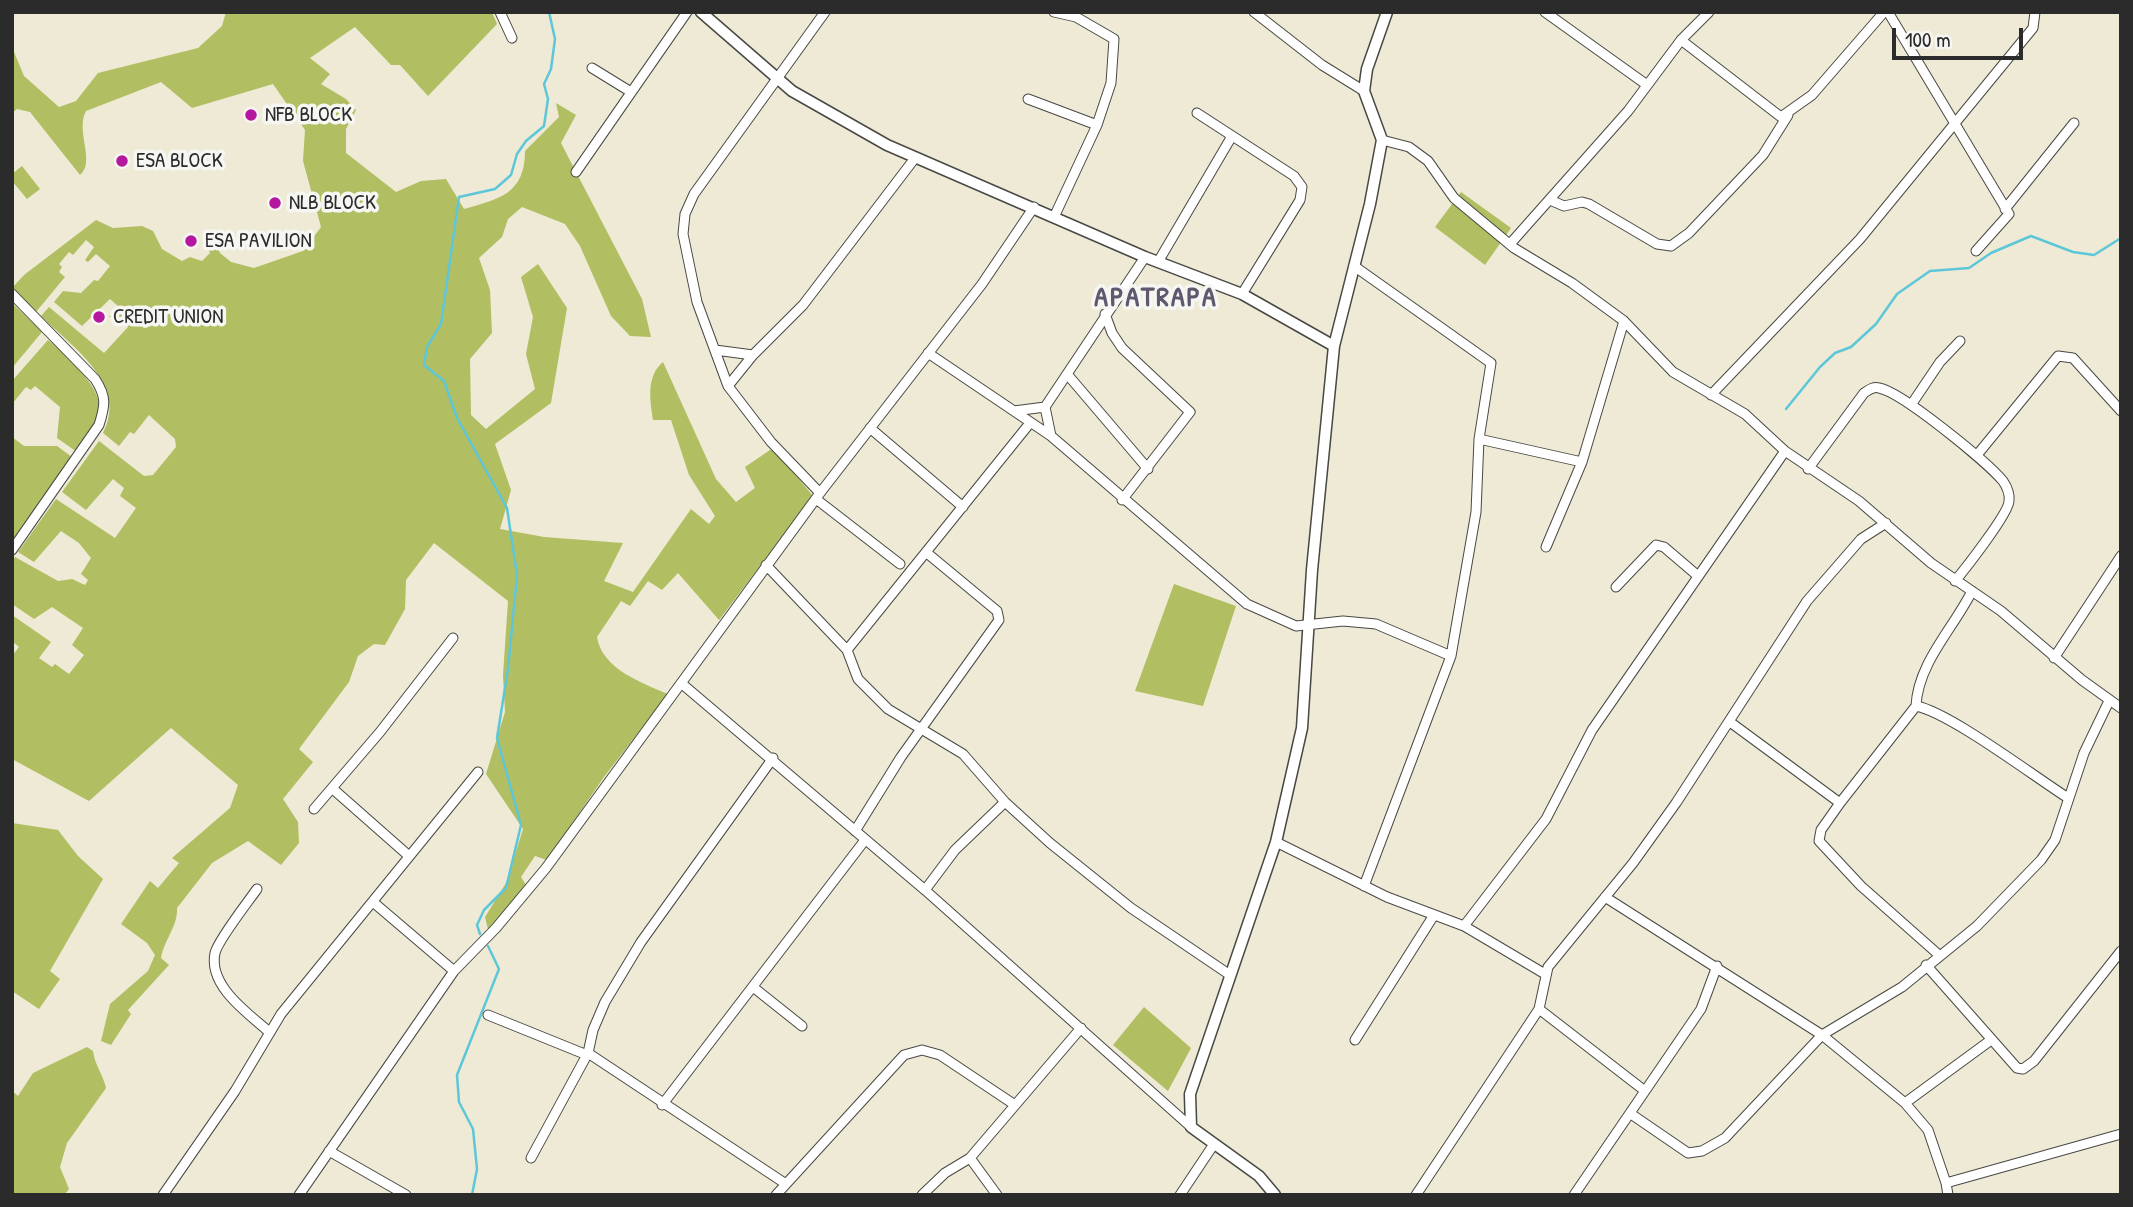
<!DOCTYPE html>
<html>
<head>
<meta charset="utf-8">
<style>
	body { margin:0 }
	#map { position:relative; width:2133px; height:1207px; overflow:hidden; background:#eeead5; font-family:"Patrick Hand",sans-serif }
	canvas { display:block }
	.frame { position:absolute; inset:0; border:14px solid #2b2b2b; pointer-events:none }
	.scale { position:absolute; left:1892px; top:28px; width:131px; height:32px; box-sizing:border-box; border:4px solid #2b2b2b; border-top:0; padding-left:9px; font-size:21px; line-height:24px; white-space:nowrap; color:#2b2b2b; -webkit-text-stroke:5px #f6f6f2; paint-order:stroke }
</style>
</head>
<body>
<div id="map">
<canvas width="2133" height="1207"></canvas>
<div class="frame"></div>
<div class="scale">100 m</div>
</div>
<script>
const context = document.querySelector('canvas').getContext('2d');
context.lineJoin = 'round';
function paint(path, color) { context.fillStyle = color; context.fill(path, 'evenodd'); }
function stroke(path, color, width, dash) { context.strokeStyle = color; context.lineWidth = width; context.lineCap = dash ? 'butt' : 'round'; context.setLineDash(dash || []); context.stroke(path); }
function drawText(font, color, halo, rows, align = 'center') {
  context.font = font + ' "Patrick Hand",sans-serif'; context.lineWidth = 7; context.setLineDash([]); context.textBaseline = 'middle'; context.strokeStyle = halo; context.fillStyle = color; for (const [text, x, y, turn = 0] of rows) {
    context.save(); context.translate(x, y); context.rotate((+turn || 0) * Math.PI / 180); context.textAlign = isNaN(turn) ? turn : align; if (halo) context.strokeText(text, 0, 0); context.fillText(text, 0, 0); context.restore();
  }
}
paint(new Path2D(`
	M226 12H492L497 24 428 96 400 65H391L355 27 310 58 330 74 321 84 346 99 356 110 346 129V153L396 192 421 181 446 179 464 209C499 199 525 194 525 151L559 117 556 103 576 115 561 143 642 299 651 337 630 336 611 316 580 246 565 224 522 207 508 219 502 237 479 258 490 290 492 333 470 359 471 415 486 429 535 389 526 354 533 317 521 277 538 264 567 308 551 403 495 444 511 490 500 529 544 537 623 543 604 581 633 592 691 509 709 524 715 516 689 475 671 420H653C650 400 646 376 663 362L716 479 736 502 755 488 745 467 773 448 813 496 719 620 678 573 662 590 648 581 630 606 621 601 597 637C602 669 642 683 668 694L604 777 547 860 535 856 521 877 526 885 488 929 485 917 506 883 523 829 486 774 505 712 503 675 508 601 434 543 406 580 405 609 385 645 374 644 358 656 349 682 299 749 313 762 283 799 298 822 299 843 281 865 248 841 212 863 177 908C178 926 164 940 161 958L169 965 128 1010 131 1014 111 1045 101 1041 110 1004 148 971 155 955 147 943 121 924 150 881 158 888 179 863 172 858 230 808 238 785 171 728 89 801 12 759V656L19 647 12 641V615L51 642 39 658 52 667 55 664 69 674 84 655 72 645 83 628 52 607 34 619 12 604V560L15 557 58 581 72 579 85 585 88 580 81 574 91 558 79 543 61 531 34 562 18 552 56 499 115 538 136 508 120 496 124 488 113 479 86 510 62 492 99 441 144 476 153 475 176 447 175 439 149 415 134 434 130 432 119 446 103 433C129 384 72 347 41 316L49 307 104 353 128 327 122 319 109 317 118 306 110 299 82 326 54 302 63 291 81 293 94 280 98 281 110 266 96 254 88 262 85 260 94 247 86 240 73 255 69 252 59 264 62 267 59 272 65 277 36 312 12 288 24 275 96 220 113 228 142 226 153 231 162 249 182 261 190 257 202 261 210 253 204 237 208 234 214 238 220 253 231 262 254 268 303 251 321 227 303 161 305 130 273 84 192 108 161 82 86 111C75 131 96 162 80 175L30 112 17 109 12 113V47L24 76 59 107 76 101 98 73 198 48 222 26Z
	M22 166 40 189 27 199 12 181V174Z
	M1461 192 1511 228 1485 265 1435 227Z
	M12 303 42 332 12 368Z
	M48 340C58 347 67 358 76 367 110 401 102 415 77 452L57 438 60 407 35 386 31 390 26 387 12 404V381Z
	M12 437 24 446H57L72 457 12 543Z
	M1174 584 1236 606 1203 706 1135 691Z
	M12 823 58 830 78 856 103 879 50 971 60 979 39 1009 12 991Z
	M1144 1007 1191 1048 1168 1091 1113 1045Z
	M87 1047 93 1051C95 1066 103 1074 106 1088L67 1143 60 1167 69 1189 64 1195H12V1091L18 1096 33 1073Z`), '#b1be61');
stroke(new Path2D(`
	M2121 21V42
	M1786 409 1820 367 1835 353 1851 347 1876 324 1897 294 1930 271 1969 268 1991 253 2031 236 2073 252 2094 255 2121 238
	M480 934 477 925 484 910 506 888 521 825 497 738 508 669 517 575 507 508 457 418 444 381 424 365 427 347 441 324 459 197 495 189 511 175 517 154 526 141 544 126 548 99 544 84 551 69 555 39 549 12
	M472 1195 477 1169 473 1129 459 1102 457 1075 499 969 488 946`), '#5dc7d9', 2.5);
const minor = new Path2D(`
	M500 12 512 38
	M1054 12 1076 17 1114 39 1111 83 1097 125 1055 215
	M1254 12 1322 65 1364 91
	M1545 12 1647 85
	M1888 12 2009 214 1976 251
	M1681 40 1781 117 1812 95 1884 12
	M592 68 631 92
	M1028 99 1097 125
	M1197 113 1294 176 1302 187 1300 200 1242 294
	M1382 140 1409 147 1428 161 1454 198 1514 248 1572 283 1624 321 1673 372 1745 414 1785 451 1859 501 1931 563 2001 611 2082 680 2121 708
	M576 172 687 12
	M1550 200 1564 206 1582 202 1589 204 1657 244 1671 246 1689 233 1763 155 1788 115
	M2005 209 2074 123
	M1510 244 1628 111 1681 40 1709 12
	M1158 262 1232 136
	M1354 266 1491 363 1479 439 1476 512 1451 656 1364 886
	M12 294 95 379C107 397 105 406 99 425L12 550
	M1105 314 1112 333 1122 348 1190 412 1122 500
	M715 350 753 355
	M928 353 1051 436 1247 604 1296 626 1343 621 1376 624 1451 656
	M1067 374 1148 469
	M728 386 753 355 803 305 915 158
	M1711 395 1860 239 2033 28 2035 12
	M1911 405 1940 362 1960 341
	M1014 411 1045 407
	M870 428 963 507
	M1051 436 1045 407 1145 257
	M1479 439 1582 462
	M1977 455 2058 356 2073 358 2121 411
	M1808 469 1864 393C1869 390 1873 386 1879 388 1902 392 1987 462 2003 481 2007 487 2010 494 2009 501 2009 513 1965 569 1955 581
	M820 493 771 442 728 386 697 302 683 234 685 214 694 194 825 12
	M816 499 900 564
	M1546 547 1582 462 1624 321
	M766 565 847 650 858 679 888 709 963 754 1005 802 1050 843 1131 908 1230 975
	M1616 587 1656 545 1664 547 1698 576
	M847 650 1030 423
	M2054 658 2121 556
	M681 683 925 890 1191 1127
	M1916 706C1918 663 1953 629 1972 591
	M1730 722 1840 803 1821 830 1819 841 1861 886 1939 955
	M333 789 409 856
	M1840 803 1916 706C1949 712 2035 777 2068 798
	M314 809 380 732 453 638
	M855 831 901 757 999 620 997 611 927 553
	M1276 842 1387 897 1464 926 1545 974
	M257 889C248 902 218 940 215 953 208 986 248 1013 268 1031
	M925 890 955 850 1005 802
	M1605 897 1822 1035 1905 1103 1928 1130 1946 1183
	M373 902 454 971
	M1464 926 1546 819 1592 730 1785 451
	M1926 965 2017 1068 2023 1069 2034 1061 2121 951
	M753 987 802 1026
	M1539 1009 1645 1091
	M488 1015 587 1055
	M1355 1040 1434 915
	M588 1053 786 1184
	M1905 1103 1991 1040
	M662 1105 865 840
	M1631 1114 1688 1153 1702 1151 1725 1138 1822 1035 1902 987 1977 926 2041 860 2055 840 2084 753 2109 701
	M329 1151 406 1195
	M531 1158 588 1053 593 1030 605 1002 641 942 773 758
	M970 1158 997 1195
	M163 1195 235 1091 281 1014 478 772
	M299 1195 454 971 496 928 546 868 820 493 982 284 1034 207
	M776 1195 904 1055 922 1050 940 1055 1015 1105
	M922 1195 945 1173 970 1158 1081 1028
	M1180 1195 1214 1144
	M1416 1195 1539 1009 1548 967 1633 863 1676 803 1807 601 1861 539 1886 523
	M1574 1195 1701 1009 1717 966
	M1948 1195 1946 1183 2121 1134`);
const tertiary = new Path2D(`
	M701 12 792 91 887 145 1145 257 1242 294 1334 346 1312 570 1302 728 1276 842 1190 1094 1191 1127 1259 1176 1275 1195
	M1334 346 1370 204 1382 140 1364 91 1367 69 1387 12`);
stroke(minor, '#484844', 11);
stroke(tertiary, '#484844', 13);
stroke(minor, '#fff', 9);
stroke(tertiary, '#fff', 10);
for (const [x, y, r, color] of [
	[251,115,7,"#b5179e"],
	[122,161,7,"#b5179e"],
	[275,203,7,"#b5179e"],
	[191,241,7,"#b5179e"],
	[99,317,7,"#b5179e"]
]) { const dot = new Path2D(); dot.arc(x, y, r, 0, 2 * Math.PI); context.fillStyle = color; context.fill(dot); stroke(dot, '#f6f6f2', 2.5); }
drawText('21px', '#2b2b2b', '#f6f6f2', [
	["NFB BLOCK",265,115],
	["ESA BLOCK",136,161],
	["NLB BLOCK",289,203],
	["ESA PAVILION",205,241],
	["CREDIT UNION",113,317]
], 'left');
context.letterSpacing = '2px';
drawText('bold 28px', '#615870', '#f6f6f2', [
	["APATRAPA",1156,299]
]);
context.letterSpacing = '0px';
</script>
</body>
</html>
